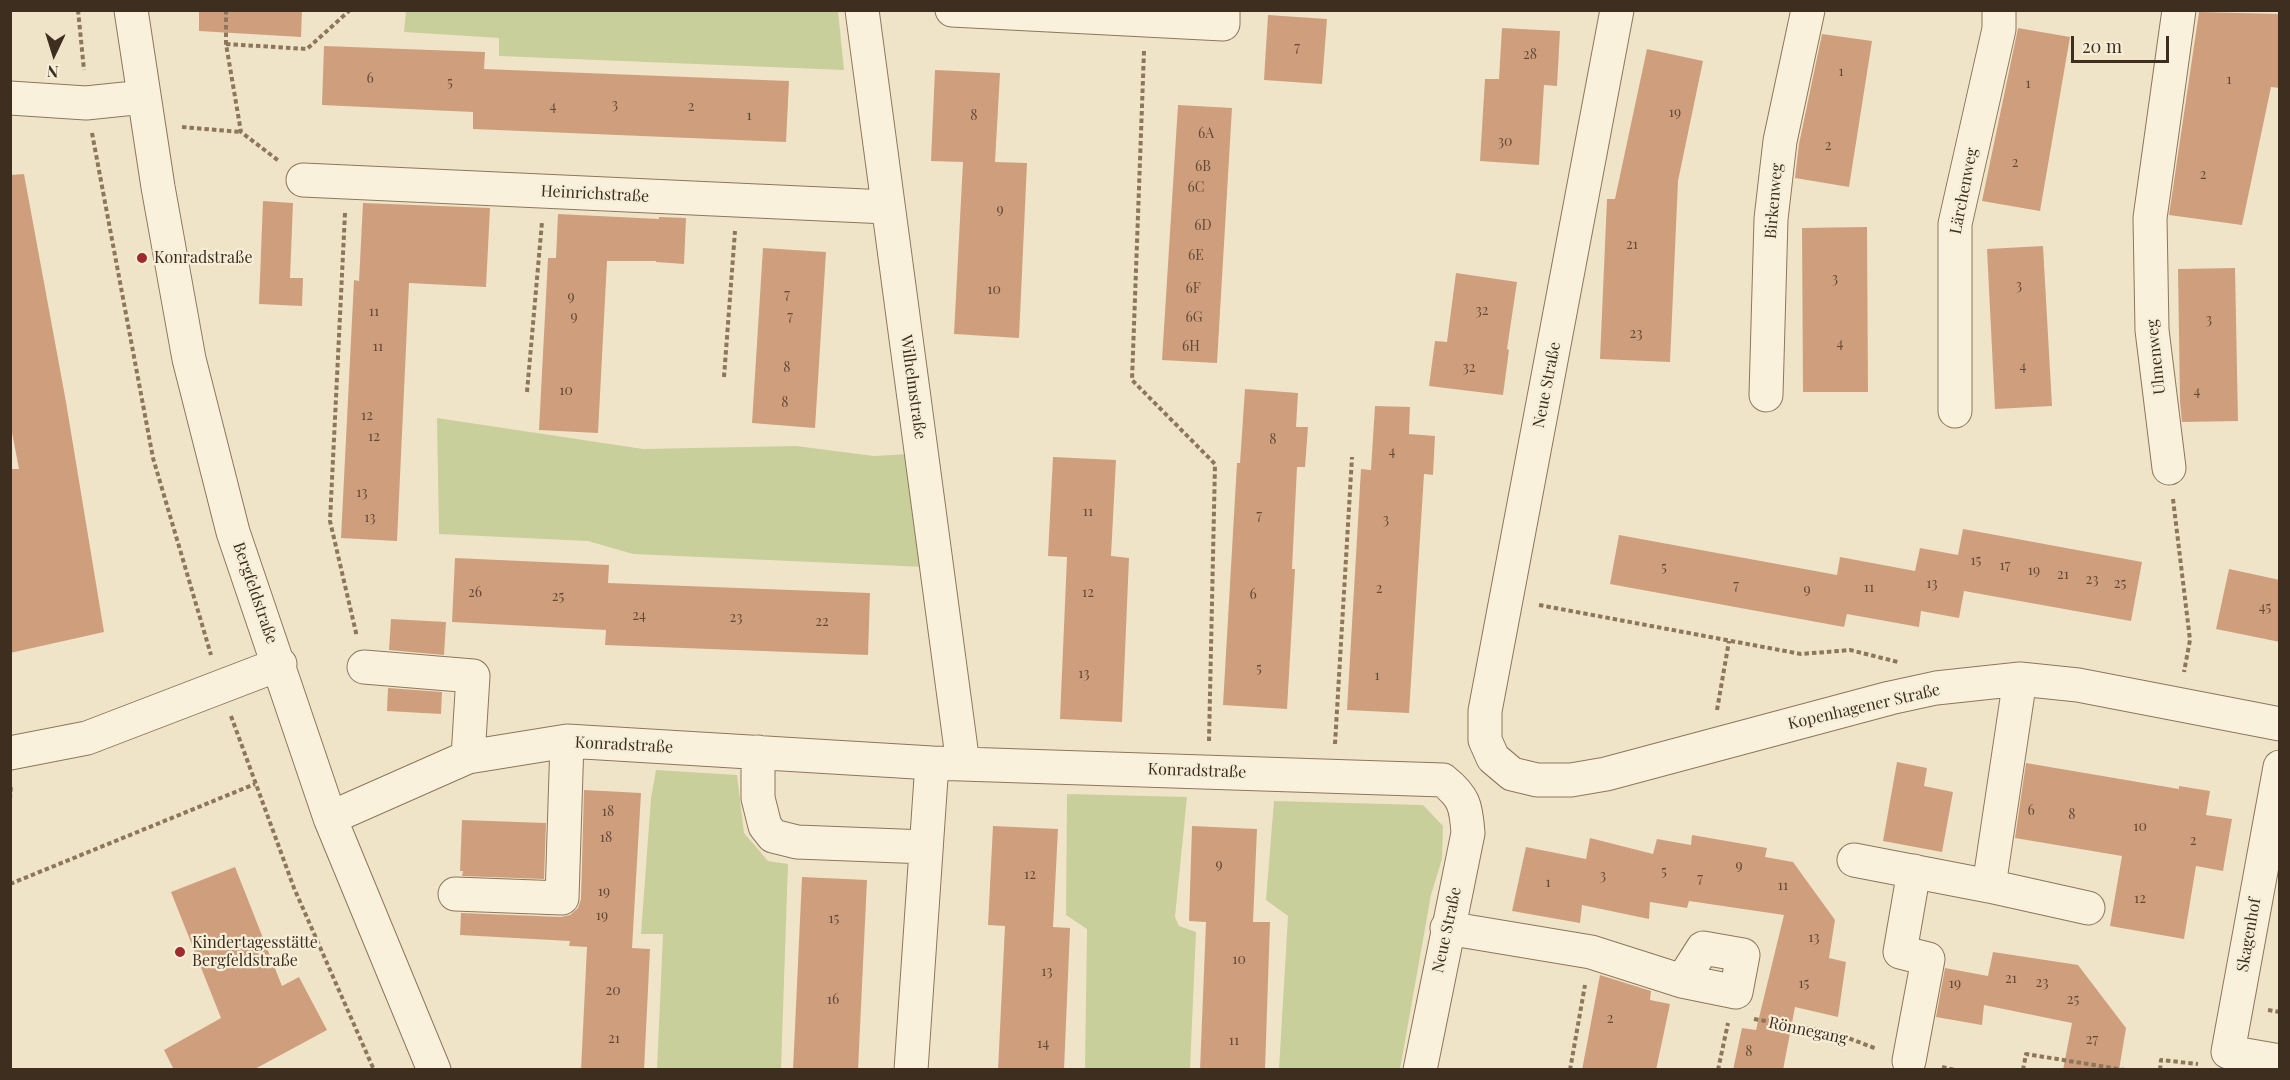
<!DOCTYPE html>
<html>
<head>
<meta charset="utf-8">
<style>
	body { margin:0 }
	#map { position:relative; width:2290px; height:1080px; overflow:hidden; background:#f0e4c8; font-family:"Playfair Display",serif }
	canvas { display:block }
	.frame { position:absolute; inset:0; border:12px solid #3d2e20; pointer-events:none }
	.north { position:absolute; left:24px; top:24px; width:60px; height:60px; -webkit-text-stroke:4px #f7eed8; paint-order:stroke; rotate:184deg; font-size:16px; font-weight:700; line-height:24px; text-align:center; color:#3d2e20 }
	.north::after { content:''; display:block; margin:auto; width:21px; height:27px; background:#3d2e20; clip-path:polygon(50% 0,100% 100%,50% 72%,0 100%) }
	.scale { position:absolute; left:2071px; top:36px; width:98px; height:27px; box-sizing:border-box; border:3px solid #3d2e20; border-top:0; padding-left:8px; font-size:18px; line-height:21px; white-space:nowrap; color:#3d2e20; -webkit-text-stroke:4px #f7eed8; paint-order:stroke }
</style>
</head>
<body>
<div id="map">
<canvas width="2290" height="1080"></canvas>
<div class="frame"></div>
<div class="north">N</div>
<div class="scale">20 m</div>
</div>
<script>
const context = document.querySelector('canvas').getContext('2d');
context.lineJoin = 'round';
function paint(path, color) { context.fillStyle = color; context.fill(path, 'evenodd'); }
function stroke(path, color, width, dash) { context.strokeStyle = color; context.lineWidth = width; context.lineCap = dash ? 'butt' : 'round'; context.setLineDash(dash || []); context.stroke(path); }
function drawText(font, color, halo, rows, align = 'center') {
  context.font = font + ' "Playfair Display",serif'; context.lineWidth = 4.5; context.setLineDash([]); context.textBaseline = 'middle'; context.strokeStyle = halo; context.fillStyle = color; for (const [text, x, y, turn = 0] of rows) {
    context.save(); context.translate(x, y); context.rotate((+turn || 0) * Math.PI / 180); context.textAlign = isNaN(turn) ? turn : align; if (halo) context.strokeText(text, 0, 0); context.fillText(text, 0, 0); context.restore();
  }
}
paint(new Path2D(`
	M406 11H838L844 70 499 56V38L404 32Z
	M437 418 643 449 796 446 874 456 908 454 925 567 633 554 588 541 439 534Z
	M656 770 737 775 744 833 768 861 788 864 781 1069H657L663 934H641L651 798Z
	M1067 794 1187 797 1175 917 1179 926 1196 932 1190 1069H1085L1087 929 1066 915Z
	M1274 801 1423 805 1443 826 1442 859 1431 895 1400 1069H1279L1288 916 1266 900Z`), '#c9cf9b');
paint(new Path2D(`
	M199 10H302L301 37 199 31Z
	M2199 12 2280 14V88L2271 87 2242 225 2169 215Z
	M1268 15 1327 19 1322 84 1264 80Z
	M1502 28 1560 31 1557 86 1544 85 1539 165 1480 161 1485 79H1499Z
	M2018 28 2070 37 2040 211 1982 201Z
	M1822 34 1872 41 1849 187 1795 178 1799 144Z
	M324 46 485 52 484 69 789 81 786 142 473 129V112L322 105Z
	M1647 49 1703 61 1678 181 1670 362 1600 359 1607 199H1615Z
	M935 70 1000 73 995 162 1027 163 1019 338 954 334 963 162 931 161Z
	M1178 105 1232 108 1217 363 1162 360Z
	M24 174 66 402 104 632 10 653V469H19L10 422V175Z
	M263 201 293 203 290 278H303L302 306 259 304Z
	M363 203 490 208 486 287 409 283 397 541 341 538 354 280 359 281Z
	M558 214 659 219V217L686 218 684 264 656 262V261H607L598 433 539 430 548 258H556Z
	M1867 227 1868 392H1803L1802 228Z
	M2043 246 2052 406 1995 409 1987 249Z
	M763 248 826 252 815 428 752 423Z
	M2235 268 2238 421 2182 422 2180 402 2178 269Z
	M1456 273 1517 282 1507 349 1509 350 1503 395 1429 386 1435 341 1447 342Z
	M1245 389 1298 393 1296 427H1308L1305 467H1297L1292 569H1295L1287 709 1223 705 1237 463H1240Z
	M1375 406 1410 407 1409 434 1435 436 1433 475 1424 474 1409 713 1347 710 1361 469 1371 470Z
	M1053 457 1116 460 1111 556 1129 558 1122 722 1060 719 1067 557 1048 556Z
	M1963 529 2142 562 2131 621 1964 591 1959 618 1921 611 1919 627 1847 614 1844 627 1610 584 1619 535 1837 575 1840 557 1915 571 1920 548 1958 555Z
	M455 558 609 565 608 583 870 593 868 655 605 645 606 630 452 622Z
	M2229 569 2280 580V642L2216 629Z
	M391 619 446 622 444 655 389 650Z
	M388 688 442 692 441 714 387 711Z
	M1897 762 1927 768 1924 786 1953 792 1942 852 1883 841Z
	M2026 763 2179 789V786L2210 791 2206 815 2232 819 2223 871 2196 866 2184 939 2110 926 2122 856 2015 838Z
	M584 790 641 793 632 948 650 949 644 1070H581L587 947 569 946 570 941 460 935 461 913 561 917 570 915 578 908 581 899Z
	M462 820 546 823 544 879 462 876 463 871H460Z
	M993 826 1058 829 1053 927 1070 928 1064 1070H998L1005 926 988 925Z
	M1192 826 1257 829 1253 922H1270L1265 1070H1200L1206 922 1189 921Z
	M1692 835 1767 848 1765 857 1793 862 1835 920 1829 958 1846 962 1838 1017 1795 1007 1783 1070H1733L1742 1028 1756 1030 1784 915 1689 901 1687 908 1650 902 1649 919 1582 905 1580 923 1512 911 1526 847 1586 859 1590 838 1653 854 1657 839 1691 845Z
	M235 867 282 986 299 977 327 1030 253 1070H174L164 1050 221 1018 171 892Z
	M802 877 867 880 858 1070H793Z
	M1993 952 2078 965 2126 1028 2119 1070H2063L2072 1023 1984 1005 1982 1025 1936 1017 1945 968 1988 976Z
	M1600 975 1651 991 1650 1000 1670 1004 1656 1070H1582Z`), '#cf9f7d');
const minor = new Path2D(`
	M131 10 158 187 189 359 233 532 330 818 434 1070
	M862 10 963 764
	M952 10 1223 24V10
	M1617 10 1485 711V740L1493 758 1512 774 1537 780H1571L1606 774 1890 698 1936 688 2020 679 2078 685 2280 724
	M10 98 86 103 144 97
	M303 180 887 207
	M1766 395 1771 219 1780 141 1808 10
	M1955 411V224L1999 29V10
	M2169 468 2152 330 2150 218 2179 10
	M364 667 473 676 468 757
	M758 752V798L765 826 773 836 797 842 926 847
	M10 753 87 738 280 664
	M2280 767 2228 1052 2280 1061
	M330 818 468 757 567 741 932 763 1443 780C1464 797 1466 805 1468 833L1420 1070
	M1854 860 1989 886 2020 679
	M1989 886 2088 908
	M455 894 562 898 567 741
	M1447 928 1591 952 1682 981 1736 992 1743 955 1703 948 1682 981
	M1909 1061 1928 959 1900 952 1914 871
	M911 1070 932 763`);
stroke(minor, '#8d765c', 35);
stroke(new Path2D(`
	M78 10 84 70
	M226 10V44L241 132 279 161
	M226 44 307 49 350 10
	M1144 51 1132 380 1215 464 1209 741
	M182 127 241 132
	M92 133 153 458 211 655
	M345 213 330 521 357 637
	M724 377 735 231
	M527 392 542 222
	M2173 499 2190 640 2184 672
	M1539 605 1801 654 1850 650 1898 662
	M1717 710 1729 641
	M231 716 294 888 374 1070
	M1335 744 1352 457
	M10 799 11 785
	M10 884 255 784
	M2268 1010 2280 1012
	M1754 1019 1835 1033 1877 1049
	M1942 1067 1955 1070
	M1570 1070 1585 985
	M1718 1070 1728 1023
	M2023 1070 2026 1054 2125 1070
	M2160 1070 2161 1060 2198 1064`), '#8d765c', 4, [4.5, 3]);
stroke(minor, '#faf1dc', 33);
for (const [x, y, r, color] of [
	[142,258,6,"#9e2a2b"],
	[180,952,6,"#9e2a2b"]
]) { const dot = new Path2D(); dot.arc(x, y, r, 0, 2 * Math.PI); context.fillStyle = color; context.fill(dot); stroke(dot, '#f7eed8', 2); }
drawText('14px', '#624a37', null, [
	["7",1297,48],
	["28",1530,55],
	["1",1841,72],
	["6",370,79],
	["1",2229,80],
	["5",450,83],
	["1",2028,84],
	["3",615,105],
	["4",553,107],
	["2",691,107],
	["19",1675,113],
	["1",749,116],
	["8",974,116],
	["6A",1206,134],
	["30",1505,142],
	["2",1828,146],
	["2",2015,163],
	["6B",1203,167],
	["2",2203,175],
	["6C",1196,188],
	["9",1000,210],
	["6D",1203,226],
	["21",1632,245],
	["6E",1196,256],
	["3",1835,279],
	["3",2019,286],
	["6F",1193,289],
	["10",994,290],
	["7",787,295],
	["9",571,297],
	["32",1482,311],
	["11",374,312],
	["9",574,317],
	["7",790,317],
	["6G",1194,318],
	["3",2209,320],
	["23",1636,334],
	["4",1840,344],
	["11",378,347],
	["6H",1191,347],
	["4",2023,367],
	["8",787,368],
	["32",1469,368],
	["10",566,391],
	["4",2197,392],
	["8",785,403],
	["12",367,416],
	["12",374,437],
	["8",1273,440],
	["4",1392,452],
	["13",362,493],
	["11",1088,512],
	["7",1259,516],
	["13",370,518],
	["3",1386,520],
	["15",1976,561],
	["17",2005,566],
	["5",1664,568],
	["19",2034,571],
	["21",2063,575],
	["23",2092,580],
	["13",1932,584],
	["25",2120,584],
	["7",1736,586],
	["11",1869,588],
	["2",1379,589],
	["9",1807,590],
	["26",475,593],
	["12",1088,593],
	["6",1253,595],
	["25",558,597],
	["45",2265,608],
	["24",639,616],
	["23",736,618],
	["22",822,622],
	["5",1259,669],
	["13",1084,674],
	["1",1377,676],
	["6",2031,811],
	["18",608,812],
	["8",2072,815],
	["10",2140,827],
	["18",606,838],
	["2",2193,841],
	["9",1219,865],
	["9",1739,866],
	["5",1664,872],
	["12",1030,875],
	["3",1603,876],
	["7",1700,879],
	["1",1548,883],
	["11",1783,886],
	["19",604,892],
	["12",2140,899],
	["19",602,916],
	["15",834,919],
	["13",1814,938],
	["10",1239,960],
	["13",1047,972],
	["21",2011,979],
	["23",2042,983],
	["15",1804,984],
	["19",1955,984],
	["20",613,991],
	["16",833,1000],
	["25",2073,1000],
	["2",1610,1019],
	["21",614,1039],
	["27",2092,1040],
	["11",1234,1041],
	["14",1043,1044],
	["8",1749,1052]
]);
drawText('16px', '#3d2e20', '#f7eed8', [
	["Lärchenweg",1964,191,-79],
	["Heinrichstraße",595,194,3],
	["Birkenweg",1774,201,-85],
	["Ulmenweg",2156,357,-96],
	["Neue Straße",1547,385,-79],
	["Wilhelmstraße",913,387,82],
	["Bergfeldstraße",255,593,71],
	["Kopenhagener Straße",1864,707,-13],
	["Konradstraße",624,745,3],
	["Konradstraße",1197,771,2],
	["Neue Straße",1447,930,-78],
	["Skagenhof",2249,935,-80],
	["Rönnegang",1808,1031,12]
]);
drawText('16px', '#3d2e20', '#f7eed8', [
	["Konradstraße",154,258],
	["Kindertagesstätte",192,943],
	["Bergfeldstraße",192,961]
], 'left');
</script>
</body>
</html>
